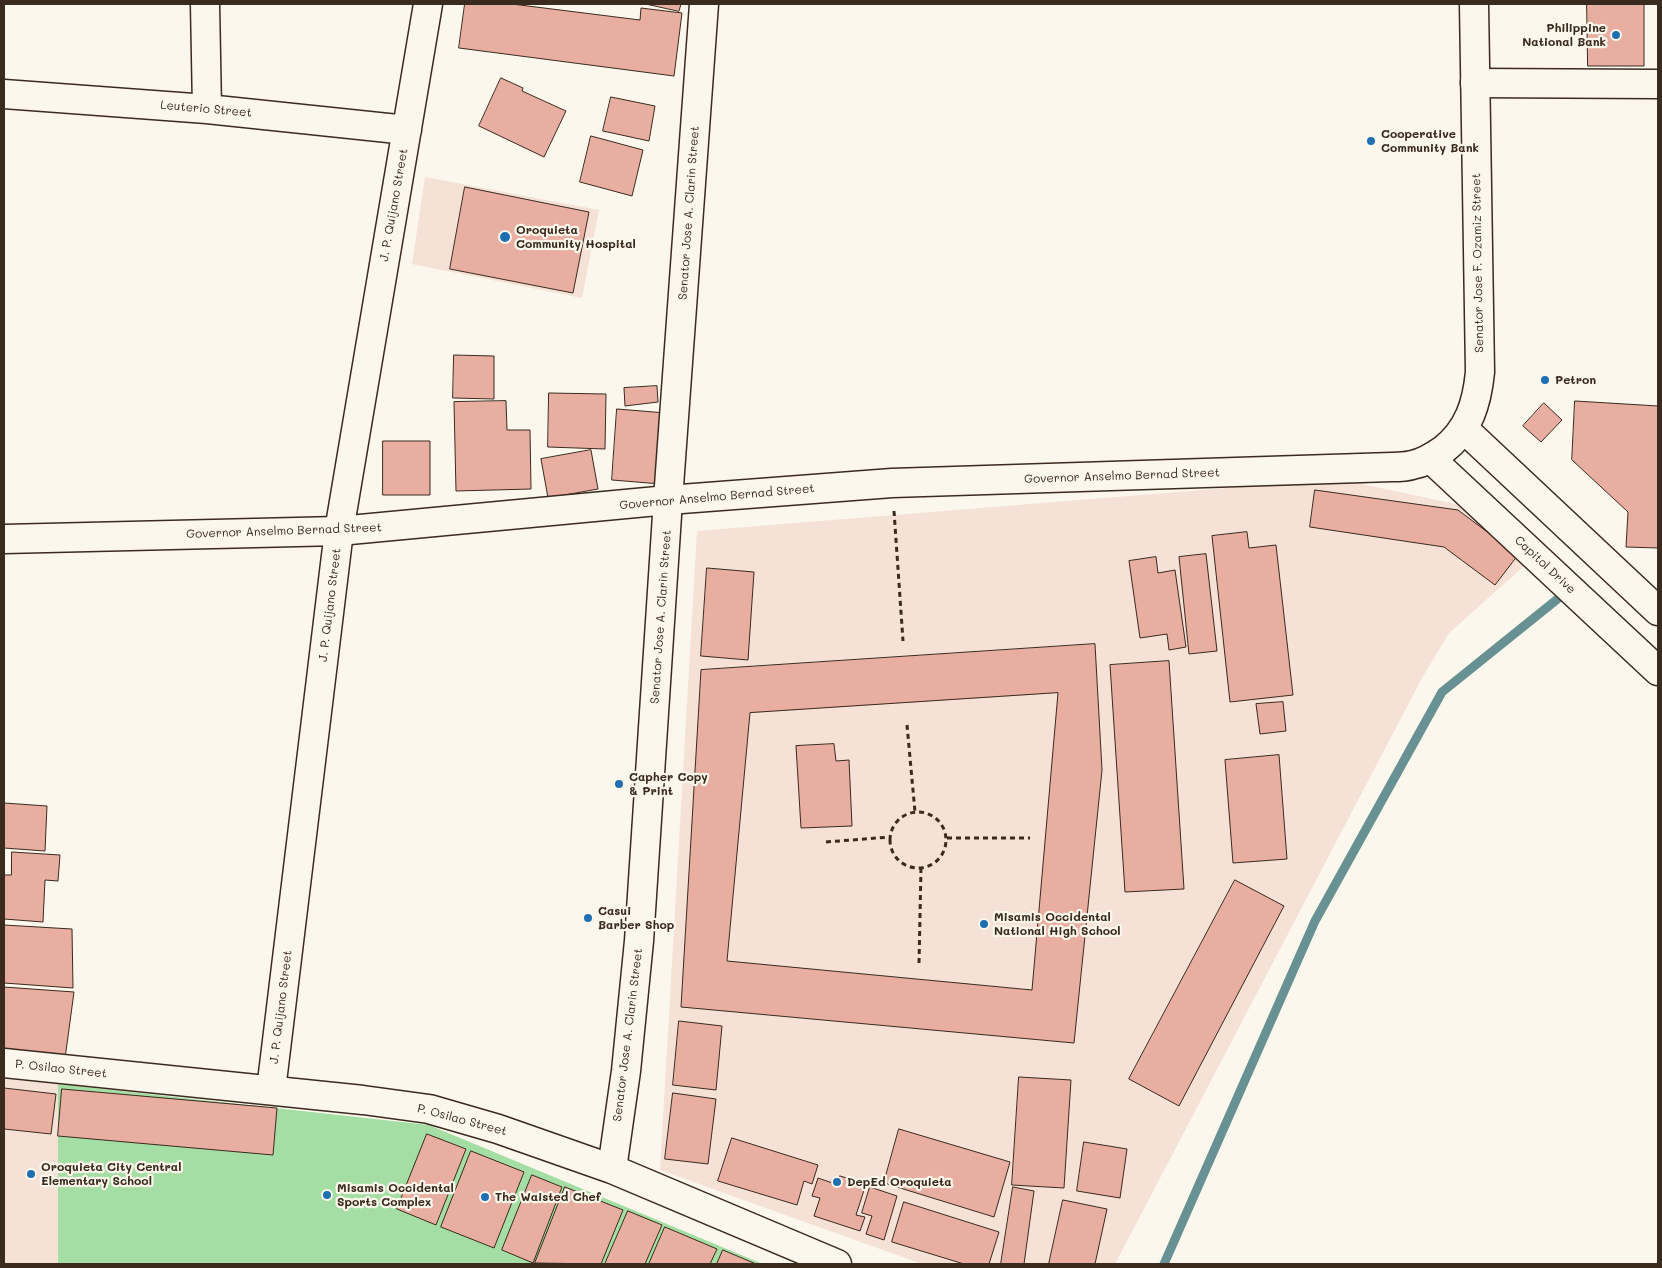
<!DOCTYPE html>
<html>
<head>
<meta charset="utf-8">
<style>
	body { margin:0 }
	#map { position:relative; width:1662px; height:1268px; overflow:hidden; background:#fbf7ec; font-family:Mali,sans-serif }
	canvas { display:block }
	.frame { position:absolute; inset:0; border:5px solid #3b2a1e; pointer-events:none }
</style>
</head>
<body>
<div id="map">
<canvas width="1662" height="1268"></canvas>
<div class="frame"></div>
</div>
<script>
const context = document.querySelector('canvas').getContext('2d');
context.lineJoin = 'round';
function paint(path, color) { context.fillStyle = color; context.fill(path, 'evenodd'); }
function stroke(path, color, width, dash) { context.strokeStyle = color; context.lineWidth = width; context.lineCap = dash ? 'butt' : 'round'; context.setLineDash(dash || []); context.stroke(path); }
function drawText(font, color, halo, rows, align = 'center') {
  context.font = font + ' Mali,sans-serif'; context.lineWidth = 4.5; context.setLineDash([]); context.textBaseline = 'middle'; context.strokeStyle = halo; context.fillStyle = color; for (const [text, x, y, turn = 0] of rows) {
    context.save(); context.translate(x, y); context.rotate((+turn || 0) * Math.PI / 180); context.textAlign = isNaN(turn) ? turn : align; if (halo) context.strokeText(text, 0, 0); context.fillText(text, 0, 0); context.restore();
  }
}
paint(new Path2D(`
	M425 177 599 210 582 298 412 264Z
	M1338 479 1465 506 1532 559 1449 633 1422 678 1115 1264H922L660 1170 697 531Z
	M4 1079 58 1084V1264H4Z`), '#f5e1d6');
paint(new Path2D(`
	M58 1084 429 1125 763 1264H58Z`), '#a5dea4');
stroke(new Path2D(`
	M1164 1264 1315 921 1442 692 1560 597`), '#679192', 9);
const building = new Path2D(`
	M465 4H512L640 20 641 8 682 13 674 76 459 48Z
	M646 4H681L679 11Z
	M1587 4H1644V66H1588Z
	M501 78 523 88 522 91 566 111 544 157 479 126Z
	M611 97 655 106 649 141 603 131Z
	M591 136 643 150 632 196 580 182Z
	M465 187 589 212 573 293 450 269Z
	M454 355 494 356V399L453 398Z
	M657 386 658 402 625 406 624 388Z
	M549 393 606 394 605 449 548 447Z
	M506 401 507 430H530L531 489 456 491 454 402Z
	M1575 401 1658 406V548L1626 547 1628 512 1572 460Z
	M1544 403 1562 420 1541 442 1523 426Z
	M617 409 666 413 661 484 612 480Z
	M383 441H430V495H383Z
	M591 450 598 489 548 498 541 459Z
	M1315 490 1458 510 1518 555 1495 585 1444 547 1310 527Z
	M1247 532 1249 548 1276 545 1293 695 1230 702 1212 536Z
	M1206 554 1217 651 1189 654 1179 557Z
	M1156 557 1158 573 1175 570 1186 647 1169 650 1167 634 1140 638 1129 561Z
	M707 568 754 572 748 660 701 656Z
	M1095 644 1102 770 1074 1043 681 1007 701 670ZM1058 693 1032 990 727 961 750 713Z
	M1169 661 1184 889 1125 892 1110 665Z
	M1283 702 1286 731 1260 734 1256 704Z
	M834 744 836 761 849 760 852 826 801 828 796 746Z
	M1279 755 1287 859 1233 863 1225 760Z
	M4 803 47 806 45 851 4 848Z
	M12 852 60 855 58 881 45 880 43 922 4 919V875H11Z
	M1235 880 1284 906 1179 1106 1129 1079Z
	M4 925 72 929 73 988 4 983Z
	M4 987 74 992 64 1066 4 1059Z
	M679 1021 722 1026 716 1090 673 1085Z
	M1019 1077 1071 1080 1064 1188 1012 1185Z
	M4 1088 56 1094 51 1134 4 1129Z
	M62 1089 277 1108 273 1155 58 1136Z
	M673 1093 716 1099 708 1164 665 1159Z
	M899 1129 1010 1162 994 1217 884 1183Z
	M427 1134 466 1149 436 1225 397 1209Z
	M732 1138 818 1165 812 1184 804 1181 797 1205 718 1181Z
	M1084 1142 1127 1149 1120 1198 1077 1191Z
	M471 1151 524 1172 494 1248 441 1227Z
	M532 1175 562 1187 533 1263 502 1250Z
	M840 1176 866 1184 856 1215 865 1217 860 1231 814 1216 820 1198 812 1196 818 1178 838 1185Z
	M565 1187 623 1210 601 1264 535 1263Z
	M870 1187 897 1196 884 1240 866 1234 872 1216 862 1213Z
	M1013 1187 1034 1191 1024 1264H1001Z
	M1063 1200 1107 1209 1095 1264H1049Z
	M904 1202 999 1232 989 1264H964L892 1242Z
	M628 1211 662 1225 645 1264H605Z
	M665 1227 717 1249 710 1264H649Z
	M723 1250 756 1264H717Z`);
paint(building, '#e7aea1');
stroke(building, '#3b2a1e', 1);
const minor = new Path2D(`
	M205 4 207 109
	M1475 83 1658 84
	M4 94 207 109 407 130
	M1464 429 1658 611
	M1431 459 1658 671
	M4 1063 363 1100 429 1109 498 1129 612 1169 837 1264
	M271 1090 339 531 428 4
	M612 1169 626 1071 639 941 668 500 704 4`);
const major = new Path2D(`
	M4 539 339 531 668 500 892 483 1392 467C1399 467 1405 467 1412 465 1424 463 1433 457 1443 450 1469 430 1477 403 1480 372L1474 4`);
stroke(minor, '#3b2a1e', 31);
stroke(major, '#3b2a1e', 31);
stroke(new Path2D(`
	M894 511 903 641
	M907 725 915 812
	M890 840a28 28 0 1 1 56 0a28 28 0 1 1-56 0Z
	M947 838H1030
	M826 842 890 837
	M919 963 921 868`), '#3b2a1e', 3, [5, 4]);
stroke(minor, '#fbf7ec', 28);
stroke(major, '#fbf7ec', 28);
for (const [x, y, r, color] of [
	[1616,35,5,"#1f6fb2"],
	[1371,141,5,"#1f6fb2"],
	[505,237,6,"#1f6fb2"],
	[1545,380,5,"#1f6fb2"],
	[619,784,5,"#1f6fb2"],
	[588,918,5,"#1f6fb2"],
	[984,924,5,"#1f6fb2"],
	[31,1174,5,"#1f6fb2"],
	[837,1182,5,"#1f6fb2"],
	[327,1195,5,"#1f6fb2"],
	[485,1197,5,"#1f6fb2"]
]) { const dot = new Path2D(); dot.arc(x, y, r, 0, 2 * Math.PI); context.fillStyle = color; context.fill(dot); stroke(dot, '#fbf7ec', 2); }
drawText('bold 12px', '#3b2a1e', '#fbf7ec', [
	["Philippine",1606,28,"right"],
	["National Bank",1606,42,"right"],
	["Cooperative",1381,134],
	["Community Bank",1381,148],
	["Oroquieta",516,230],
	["Community Hospital",516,244],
	["Petron",1555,380],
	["Capher Copy",629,777],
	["& Print",629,791],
	["Casui",598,911],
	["Barber Shop",598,925],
	["Misamis Occidental",994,917],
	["National High School",994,931],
	["Oroquieta City Central",41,1167],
	["Elementary School",41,1181],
	["DepEd Oroquieta",847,1182],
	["Misamis Occidental",337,1188],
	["Sports Complex",337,1202],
	["The Waisted Chef",495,1197]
], 'left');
drawText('12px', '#3b2a1e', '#fbf7ec', [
	["Leuterio Street",206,109,5],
	["J. P. Quijano Street",394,205,-80],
	["Senator Jose A. Clarin Street",689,213,-86],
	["Senator Jose F. Ozamiz Street",1478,263,-91],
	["Governor Anselmo Bernad Street",1122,476,-2],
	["Governor Anselmo Bernad Street",717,497,-5],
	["Governor Anselmo Bernad Street",284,531,-2],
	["Capitol Drive",1545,565,43],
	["J. P. Quijano Street",330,605,-83],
	["Senator Jose A. Clarin Street",661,617,-86],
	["J. P. Quijano Street",281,1007,-83],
	["Senator Jose A. Clarin Street",628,1035,-83],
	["P. Osilao Street",61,1069,6],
	["P. Osilao Street",462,1120,15]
]);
</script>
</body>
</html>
